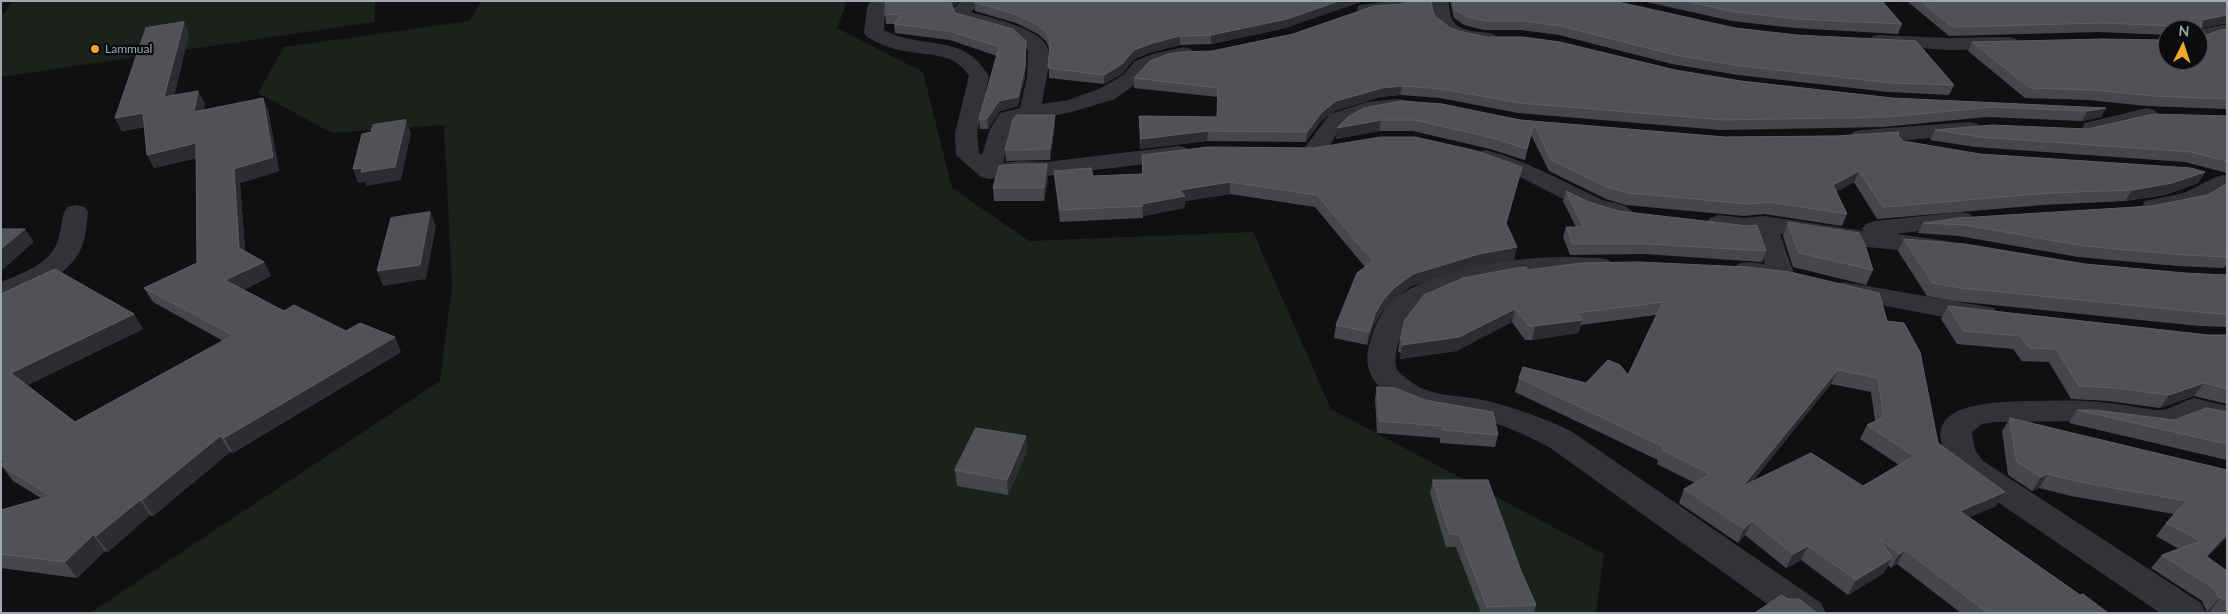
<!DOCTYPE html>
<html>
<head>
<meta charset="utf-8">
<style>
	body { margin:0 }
	#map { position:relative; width:2228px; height:614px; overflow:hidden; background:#101012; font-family:Lato,sans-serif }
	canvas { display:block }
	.frame { position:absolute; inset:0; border:2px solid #a1a7b3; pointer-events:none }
	.north { position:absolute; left:2158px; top:20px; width:50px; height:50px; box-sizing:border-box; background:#0b0c0d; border:1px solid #474a4f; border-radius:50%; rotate:4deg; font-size:14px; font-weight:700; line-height:20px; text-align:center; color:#a1a7b3 }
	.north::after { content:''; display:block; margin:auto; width:18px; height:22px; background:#f2a728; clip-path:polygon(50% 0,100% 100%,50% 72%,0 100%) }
</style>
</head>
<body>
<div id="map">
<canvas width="2228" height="614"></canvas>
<div class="frame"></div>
<div class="north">N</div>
</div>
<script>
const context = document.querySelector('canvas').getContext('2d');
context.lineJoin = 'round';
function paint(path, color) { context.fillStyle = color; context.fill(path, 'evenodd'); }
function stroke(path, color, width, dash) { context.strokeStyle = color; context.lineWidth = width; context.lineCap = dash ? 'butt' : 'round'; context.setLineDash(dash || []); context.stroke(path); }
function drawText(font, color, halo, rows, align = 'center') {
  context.font = font + ' Lato,sans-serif'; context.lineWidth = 4.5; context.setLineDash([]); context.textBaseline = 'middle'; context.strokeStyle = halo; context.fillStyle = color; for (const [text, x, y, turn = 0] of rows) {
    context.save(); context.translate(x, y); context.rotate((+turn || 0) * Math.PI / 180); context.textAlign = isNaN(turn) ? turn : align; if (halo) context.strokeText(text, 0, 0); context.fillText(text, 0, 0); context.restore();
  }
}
paint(new Path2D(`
	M13 1H375L374 22 1 77V18Z
	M482 1H847L837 28 923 72 952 188 1029 241 1253 232 1331 409 1604 554 1596 613H90L440 381 452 286 444 125 332 133 258 93 284 47 469 21Z`), '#1b221b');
paint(new Path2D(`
	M870 1H888L885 8 884 30C924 51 962 31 989 76L977 133 979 153 982 155 990 129 1000 113 1020 108 1027 77 1028 50 1014 37 956 20 952 10 961 1H983L971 12C990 18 1044 28 1048 50 1051 68 1044 86 1042 104L1068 100 1099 89 1123 75 1135 61 1153 54 1184 47 1191 49 1194 53 1191 57 1166 63 1149 69 1137 83 1115 99 1072 112 1016 123 1012 129 1003 163 1020 161 1046 162 1179 146 1187 148 1190 153 1187 158 1179 160 1046 176 1020 175 989 179 981 177 956 155 955 133 969 76C955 52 928 56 905 51 891 49 879 44 867 37L864 33 867 8Z
	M1393 1H1420C1412 13 1373 16 1359 13L1357 9 1359 5Z
	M1430 1H1448C1450 7 1449 15 1453 21 1462 33 1481 31 1494 34L1497 38 1494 42C1474 47 1444 40 1434 21 1431 15 1432 8 1430 1Z
	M2227 24V36L2214 37 2198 43V30Z
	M1879 35 1949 38 2009 37 2016 39 2019 43 2016 47 2009 49 1949 50 1872 45 1869 41 1872 37Z
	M1396 99 1404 100 1407 105 1404 110C1385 114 1364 113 1347 123 1330 134 1331 162 1305 156L1302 151 1330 114 1367 102Z
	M2147 108 2155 110 2158 115 2155 120 2093 135 2085 133 2082 128 2085 123Z
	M1970 122 1978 124 1981 129 1978 134 1861 144 1853 142 1850 137 1853 132 1861 130Z
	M1486 150C1528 161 1564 182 1603 200 1613 204 1627 203 1633 213L1630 218 1621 220 1587 211 1512 173 1478 162 1474 157 1478 152Z
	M2224 175 2227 176V190C2204 202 2171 218 2145 211L2142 206 2145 201 2184 193 2216 177Z
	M76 205 85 207 88 212C87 223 86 235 82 246 71 276 30 293 1 300V282C23 273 53 263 59 237 62 227 61 216 67 207Z
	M1961 212 1970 214 1973 219 1970 224 1896 234 1948 241 1952 246 1948 251 1939 254 1867 247 1780 234 1794 274 1790 280 1781 282 1738 276 1734 270 1738 264 1747 262 1765 264 1754 233C1740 234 1725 232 1710 228L1706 223 1710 218 1719 215 1744 218 1764 216 1864 231 1862 229 1866 224 1875 221Z
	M1562 257 1600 258 1609 260 1613 266 1609 272C1590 276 1569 272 1549 273 1508 275 1433 285 1407 319 1403 324 1402 331 1400 337 1397 348 1393 359 1397 370 1427 401 1451 392 1487 401 1516 408 1544 418 1571 431L1821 603 1826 613H1780L1549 447C1525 435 1501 423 1475 418 1463 416 1452 417 1440 415 1420 413 1401 405 1385 392 1368 378 1364 362 1370 342 1375 324 1382 309 1397 297 1435 269 1515 257 1562 257Z
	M1844 282 1994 308 1998 314 1994 320 1984 322 1954 319 1834 296 1831 290 1834 284Z
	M2194 398 2227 406V426L2197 419 2165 431 2087 421 1994 422 1982 424 1972 432V434L1975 450 1983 461 2201 603 2206 613H2160L1961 477C1905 407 1976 402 2029 401 2048 401 2068 400 2086 401 2105 402 2124 405 2143 408 2149 409 2157 411 2162 410 2173 408 2184 401 2194 398Z`), '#313337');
paint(new Path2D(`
	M959 1 953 7 955 13 1026 41 1025 77 1018 106 1000 111 988 129H980L979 119 997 56 950 40 895 33 894 24H886L885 15Z
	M1450 1H1614L1954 85 1949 95 1888 92 1738 75 1672 64 1559 35 1521 30H1484L1464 25 1454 18Z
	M1642 1H1882L1902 24 1898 34 1794 28 1732 21Z
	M1907 1H2227V23L2201 28V34L2204 36 2227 29V109L2147 106 2088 100 2025 98 1968 51 1972 42 2168 60 2198 30H2168V35L2098 32 1949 36Z
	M974 2 1286 28 1211 44 1180 45 1152 52 1134 59 1122 74 1104 84 1049 78V48L1046 41 1038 34 1016 23 975 11Z
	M1433 12 1436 17 1449 27 1459 31 1486 37 1675 70 1741 81 1892 98 2106 108 2101 117 2082 121 1987 117 1883 127 1721 130 1518 113 1440 98 1400 95 1380 97 1334 111 1320 122 1306 142 1207 141 1140 149 1139 116 1217 117 1218 97 1134 88V78L1212 51Z
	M189 34 174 95 198 91 205 104 203 110 263 98 268 110 279 171 240 183 245 251 264 262 271 276 243 290 284 311 346 331 401 352 233 453 230 452 153 516 150 515 108 552 105 551 77 578 1 568V510L41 498 13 481 1 465H3L1 463V294L134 314 143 329 27 385 75 422 223 341 153 302 144 288 197 263 196 158 154 168 147 155 145 127 122 131 115 118Z
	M1055 115V125L1050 160 1006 161 1005 150Z
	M2227 116V173L2185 162 1975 147 1930 140 1935 130 2087 129Z
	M1348 117 1520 120 1725 137 1898 135 1903 141 1980 154 2205 172 2198 183 2165 195 2125 201 2043 205 1877 219 1854 182 1836 192 1847 214 1842 226 1764 214 1744 216 1626 205 1606 199 1549 171 1531 135 1525 160 1490 149 1413 131H1379L1336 139Z
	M1142 155 1519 179 1506 224 1514 260 1477 266 1411 286 1392 301 1381 313 1373 327 1367 345 1334 338 1336 325 1365 267 1315 207 1230 194 1185 201 1184 208 1143 216V218L1060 222 1055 183 1054 171 1093 176 1142 174Z
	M1047 164 1048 178 1044 201H994L993 188Z
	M2227 184V264L2224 268 2177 266 2078 257 1959 236 1918 233 1923 223 2152 206 2207 195Z
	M1566 191 1589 202 1766 251 1762 262 1644 254 1570 255 1563 237 1566 227H1576L1563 201Z
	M1788 222 1873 270 1866 285 1793 267 1783 236Z
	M1904 239 2085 264 2185 273 2227 275V327L2199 326 1954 301 1927 296 1898 251Z
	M1528 270 1887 321 1938 443 1996 506 1969 517 2080 595 2108 613H1961L1897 564 1891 568 1888 565 1884 573 1848 595 1801 560 1786 568 1745 535 1738 543 1679 503 1684 489 1695 483 1657 464 1658 460 1515 392 1519 378 1586 383 1628 375 1656 315 1581 325 1578 333 1532 340H1525L1512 322 1456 351 1400 359 1401 353 1398 352 1400 339ZM1831 384 1871 392 1875 421 1867 425 1860 439 1899 465 1863 486 1752 482Z
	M1948 306 2208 335H2227V404L2194 396 2160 408 2108 401 2071 399 2049 362 2022 361 2013 349 1957 344 1941 319Z
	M1377 387 1498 435 1495 447 1440 443V438L1377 433 1375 399Z
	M2077 410 2174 420 2227 412V460L2069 423Z
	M2010 418 2227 470V538H2226L2207 557 2227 571V613H2212L2210 611 2207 612 2202 601 2151 568 2162 555 2179 549 2156 536 2166 523 2174 514 2071 496 2039 488 2032 491 2008 475 2002 431Z
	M1027 451 1008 495 957 486 955 470Z
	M1433 480 1536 605 1534 613H1481L1456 547H1446L1430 493Z`), '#46474d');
paint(new Path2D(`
	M950 1H959L951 9Z
	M1339 1H1364L1286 28 1211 44V35Z
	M2227 15V23L2197 29 2202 20Z
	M184 22 189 34 171 110 164 97Z
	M1180 36V45L1152 52 1134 59 1122 74 1104 84V75L1134 50 1153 43Z
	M1026 41 1025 77 1018 106 1000 111 988 129 987 119Z
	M1402 86 1400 95 1380 97 1334 111 1320 122 1306 142 1307 132 1322 112 1336 101 1382 88Z
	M198 91 205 104 201 125 194 112Z
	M263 98 268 110 279 171 240 183 246 262 239 248 234 169Z
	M2106 108 2101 117 2082 121 2087 111Z
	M143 113 150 126 122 131 115 118Z
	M1055 115V125L1050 160V149Z
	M406 120 411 133 401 180 366 186 365 182 358 183 353 169Z
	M1381 120 1379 131 1336 139 1337 128Z
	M1208 131 1207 141 1140 149 1141 139Z
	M196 143 203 157 154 168 147 155Z
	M1047 164 1048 178 1044 201V188Z
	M1522 167 1519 179 1503 235 1506 223Z
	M1859 171 1854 182 1828 197 1833 185Z
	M2205 172 2198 183 2165 195 2125 201 2132 190Z
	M1230 182V194L1185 201 1184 208 1143 216 1142 204 1180 190Z
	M430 212 436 226 426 279 383 286 377 271Z
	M25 229 34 242 1 271V249Z
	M1517 247 1514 260 1477 266 1411 286 1392 301 1381 313 1373 327 1367 345 1369 332 1375 314 1383 300 1394 288 1413 274 1479 254Z
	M264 262 271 276 233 295 225 280Z
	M1515 309 1512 322 1456 351 1400 359 1402 345Z
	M134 314 143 329 22 388 11 373Z
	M1582 320 1578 333 1532 340 1535 326Z
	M395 337 401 352 233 453 224 438Z
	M1838 370 1831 384 1737 500 1743 486Z
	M2204 383 2194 396 2160 408 2169 395Z
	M220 436 230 452 153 516 142 500Z
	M1026 436 1027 451 1008 495 1007 480Z
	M2048 474 2039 488 2032 491 2041 477Z
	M2005 492 1996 506 1952 525 1960 511Z
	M140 500 150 515 108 552 96 536Z
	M1752 521 1745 535 1738 543 1744 529Z
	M2227 534V536L2195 570 2206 556Z
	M93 535 105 551 77 578 65 562Z
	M1808 546 1801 560 1786 568 1793 554Z
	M1905 550 1897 564 1891 568 1899 554Z
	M1892 558 1884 573 1848 595 1856 580Z
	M2221 597 2210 611 2207 612 2219 598Z`), '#2c2d31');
const building = new Path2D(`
	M886 1H950L955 13 1013 29 1026 41 1025 67 1018 97 999 101 987 119H979L999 47 949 31 894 24 901 14 885 15Z
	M975 1H1339L1287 19 1211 35 1180 36 1153 43 1134 50 1122 64 1104 75 1048 68 1050 41 1046 32 1038 25 1015 14 974 2Z
	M1410 1H1431L1433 12 1436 17 1449 27 1459 31 1486 37H1523L1560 42 1675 70 1741 81 1892 98 2106 108 2087 111 1992 107 1887 117 1724 120 1520 103 1442 89 1402 86 1382 88 1336 101 1322 112 1307 132 1208 131 1141 139 1139 116 1217 117 1218 88 1134 78 1150 61 1168 54 1181 52 1212 51 1293 34 1374 6 1402 4Z
	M1453 1H1614L1735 28 1797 35 1916 41 1954 85 1892 83 1741 66 1675 55 1561 26 1523 21H1486L1465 16 1455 9Z
	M1685 1H1882L1902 24 1797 19 1735 12Z
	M1921 1H2227V15L2202 20 2201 34 2204 36 2220 30 2227 29V99L2153 96 2093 90 2030 88 1972 42 2103 39 2168 40V60H2198V30H2175L2174 26 2103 23 1953 27Z
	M184 22 164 97 198 91 194 112 263 98 273 157 234 169 239 248 264 262 225 280 284 311 294 305 346 331 360 323 395 337 224 438 220 436 142 500H140L96 536 93 535 65 562 1 554V510L51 496 1 465 7 462 1 458V294L55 269 134 314 11 373 75 422 233 335 144 288 197 263 196 143 147 155 143 113 115 118 146 28Z
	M1402 101 1442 104 1520 120 1725 137 1837 136 1899 132 1898 135 1903 141 1980 154 2191 168 2205 172 2172 183 2132 190 2049 193 1883 207 1859 171 1833 185 1847 214 1769 202 1748 204 1630 193 1609 188 1551 160 1534 124 1527 149 1493 138 1415 120H1381L1337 128 1348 117 1364 108Z
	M2154 114 2227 116V161L2191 152 1980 137 1935 130 1992 125 2087 129Z
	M1017 115H1055L1050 149 1005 150 1013 120Z
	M406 120 395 167 361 172 362 168 353 169 362 134 371 132 373 125Z
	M1381 137H1415L1477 151 1522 167 1506 223 1517 247 1479 254 1413 274 1394 288 1383 300 1375 314 1369 332 1336 325 1357 273 1373 261 1317 195 1230 182 1180 190 1185 196 1142 204 1143 206 1060 210 1054 171 1091 168 1093 176 1143 174 1142 155 1208 147 1314 148Z
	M1019 164H1047L1044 188H993L999 166Z
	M2227 184V250H2222L2227 254V257L2184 255 2084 246 1965 225 1923 223 1959 218 2152 206 2207 195Z
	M1566 191 1589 202 1618 211 1748 226 1757 225 1766 251 1648 244H1573L1566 227H1583Z
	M430 212 420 265 377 271 391 218Z
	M1788 222 1859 233 1865 245 1873 270 1799 253Z
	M1 229H25L1 249Z
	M1904 239 1965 244 2085 264 2185 273 2227 275V314L2208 313 1961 288 1933 283Z
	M1639 262 1747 267 1790 272 1879 293 1887 321 1904 323 1920 352 1938 443 2005 492 1960 511 2080 595 2083 594 2108 613H1988L1905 550 1899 554 1879 538 1892 558 1856 580 1808 546 1793 554 1752 521 1744 529 1684 489 1710 474 1662 450 1664 447 1519 378 1523 367 1586 383 1608 360 1620 365 1628 375 1663 302 1577 313 1582 320 1535 326H1529L1515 309 1459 337 1402 345 1404 340 1400 339 1405 320 1424 295 1463 278 1516 268 1526 267 1528 270 1582 263ZM1838 370 1878 378 1884 417 1867 425 1914 456 1863 486 1811 453 1743 486Z
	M1948 306 2208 335H2227V389L2204 383 2169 395 2116 388 2079 386 2056 349 2030 348 2020 336 1964 331Z
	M1377 387 1395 388 1425 400 1493 412 1498 435 1443 430 1442 426 1380 421Z
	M2207 408 2227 412V444L2077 410H2095L2174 420Z
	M2010 418 2227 470V534L2206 556 2227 571V602L2221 597 2219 598 2213 588 2162 555 2201 541 2166 523 2187 501 2080 482 2048 474 2041 477 2017 462Z
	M976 428 1026 436 1007 480 955 470Z
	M1433 480H1488L1521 571 1536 605 1487 607 1459 534H1450Z
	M1782 595 1788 599H1799L1817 613H1755Z`);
paint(building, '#505258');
stroke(building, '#5c5f66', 1);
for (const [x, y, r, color] of [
	[95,49,5,"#f2a728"]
]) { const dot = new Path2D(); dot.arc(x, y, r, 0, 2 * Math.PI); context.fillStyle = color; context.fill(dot); stroke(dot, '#0b0c0d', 2); }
drawText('12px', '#a1a7b3', '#0b0c0d', [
	["Lammual",105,49]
], 'left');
</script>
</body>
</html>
